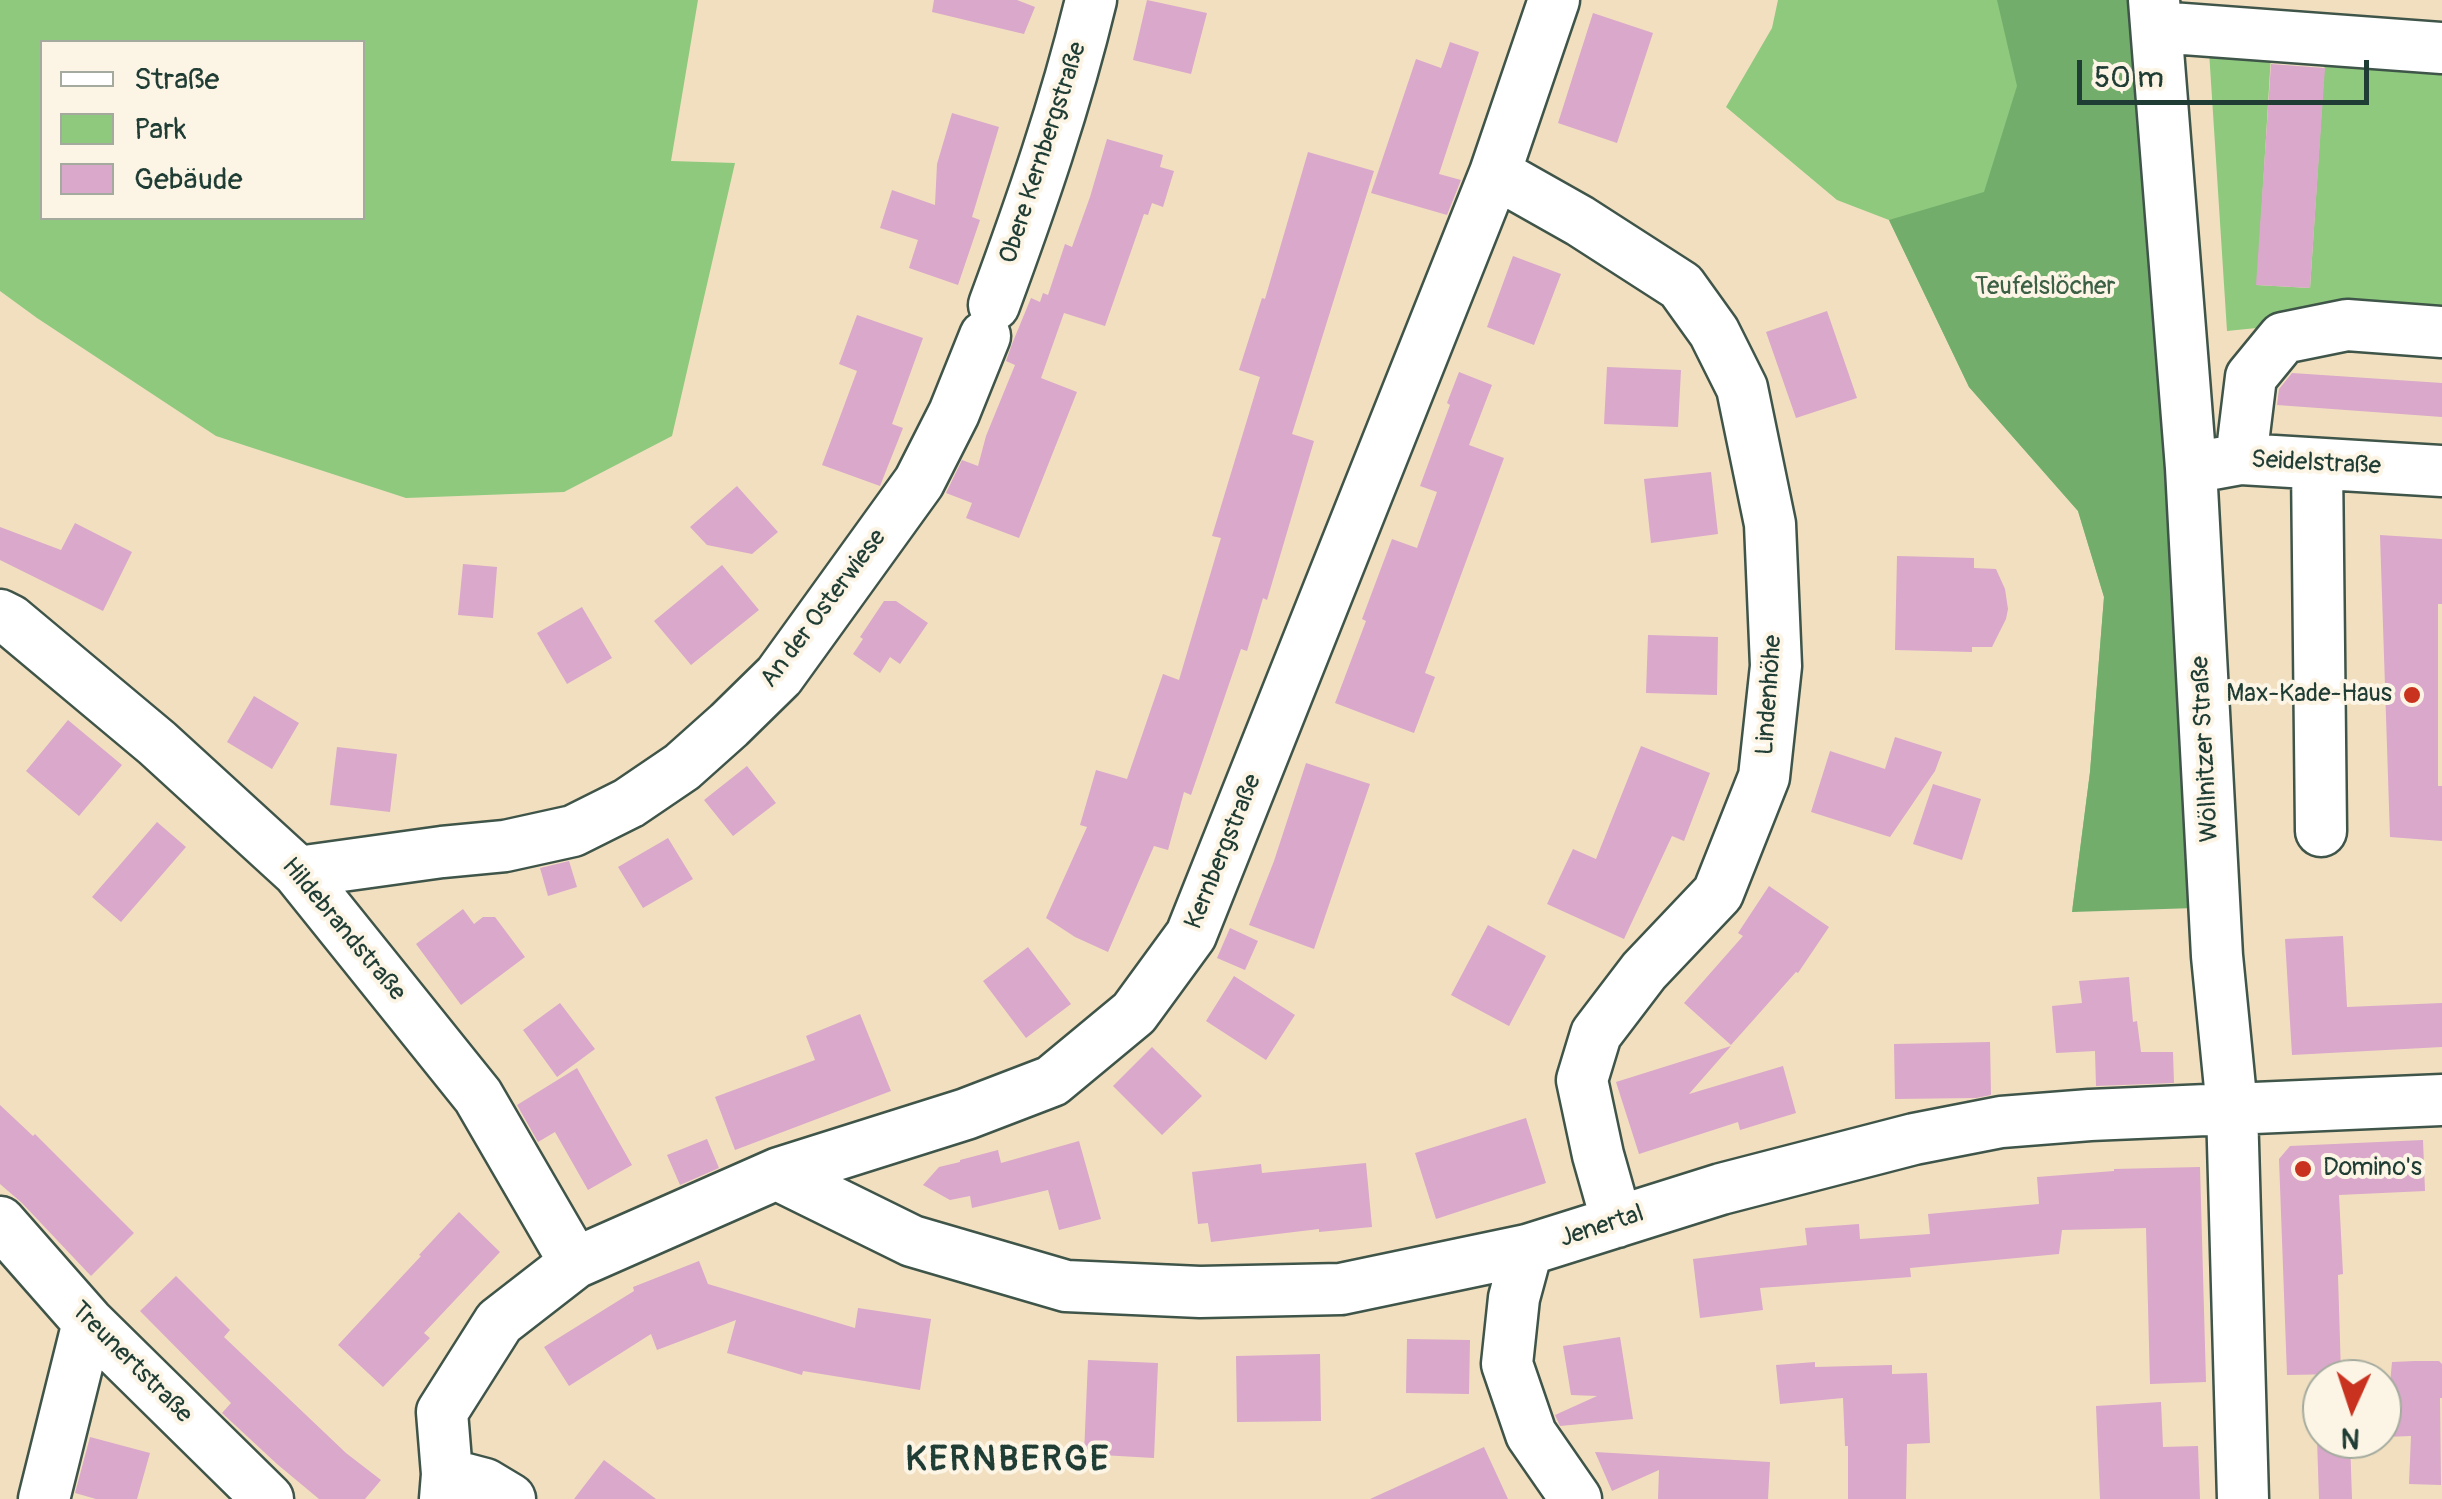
<!DOCTYPE html>
<html>
<head>
<meta charset="utf-8">
<style>
	body { margin:0 }
	#map { position:relative; width:2442px; height:1499px; overflow:hidden; background:#f2dfc0; font-family:Pangolin,sans-serif }
	canvas { display:block }
	.legend { position:absolute; left:40px; top:40px; width:325px; height:180px; box-sizing:border-box; background:#fcf5e5; border:2px solid #a4ab9e; margin:0; padding:12px 18px; list-style:none; font-size:30px; color:#1f3d34 }
	.legend li { display:flex; align-items:center; gap:20px; height:50px }
	.legend b { width:50px; border:2px solid #a4ab9e }
	.north { position:absolute; left:2302px; top:1359px; width:100px; height:100px; box-sizing:border-box; background:#fcf5e5; border:2px solid #a4ab9e; border-radius:50%; rotate:183deg; font-size:28px; font-weight:700; line-height:40px; text-align:center; color:#1f3d34 }
	.north::after { content:''; display:block; margin:auto; width:35px; height:45px; background:#c8321e; clip-path:polygon(50% 0,100% 100%,50% 72%,0 100%) }
	.scale { position:absolute; left:2077px; top:60px; width:292px; height:45px; box-sizing:border-box; border:5px solid #1f3d34; border-top:0; padding-left:12px; font-size:30px; line-height:35px; white-space:nowrap; color:#1f3d34; -webkit-text-stroke:8px #fcf5e5; paint-order:stroke }
</style>
</head>
<body>
<div id="map">
<canvas width="2442" height="1499"></canvas>
<ul class="legend">
<li><b style="height:12px;background:#fff"></b>Straße</li>
<li><b style="height:28px;background:#8ec97d"></b>Park</li>
<li><b style="height:28px;background:#d9a8ca"></b>Gebäude</li>
</ul>
<div class="north">N</div>
<div class="scale">50 m</div>
</div>
<script>
const context = document.querySelector('canvas').getContext('2d');
context.lineJoin = 'round';
function paint(path, color) { context.fillStyle = color; context.fill(path, 'evenodd'); }
function stroke(path, color, width, dash) { context.strokeStyle = color; context.lineWidth = width; context.lineCap = dash ? 'butt' : 'round'; context.setLineDash(dash || []); context.stroke(path); }
function drawText(font, color, halo, rows, align = 'center') {
  context.font = font + ' Pangolin,sans-serif'; context.lineWidth = 8; context.setLineDash([]); context.textBaseline = 'middle'; context.strokeStyle = halo; context.fillStyle = color; for (const [text, x, y, turn = 0] of rows) {
    context.save(); context.translate(x, y); context.rotate((+turn || 0) * Math.PI / 180); context.textAlign = isNaN(turn) ? turn : align; if (halo) context.strokeText(text, 0, 0); context.fillText(text, 0, 0); context.restore();
  }
}
paint(new Path2D(`
	M0 0H698L671 161 735 163 672 436 564 492 406 498 216 436 37 318 0 291ZM362 42V218H42V42Z
	M1778 0H2137L2172 454 2072 912 2090 772 2104 597 2078 511 1969 387 1889 220 1837 200 1726 107 1772 28Z
	M2209 51 2271 55 2257 285 2310 288 2325 59 2442 66V323L2276 326 2227 331Z`), '#8ec97d');
paint(new Path2D(`
	M1997 0H2137L2172 454 2195 908 2072 912 2090 772 2104 597 2078 511 1969 387 1889 220 1984 192 2017 86Z`), '#72ad6c');
paint(new Path2D(`
	M934 0H1017L1035 7 1024 34 932 12Z
	M1147 0 1207 13 1191 74 1133 60Z
	M1593 13 1653 33 1617 143 1558 123Z
	M1450 42 1479 52 1439 174 1461 180 1447 215 1371 193 1416 59 1441 68Z
	M2271 64 2325 68 2310 288 2256 285Z
	M952 113 999 127 972 217 980 220 958 285 909 268 918 240 880 228 892 190 935 205 937 164Z
	M1107 139 1163 155 1160 167 1174 171 1163 207 1152 203 1148 215 1144 214 1105 326 1064 313 1041 378 1077 392 1019 538 966 518 972 503 946 493 962 460 978 466 986 436 1015 365 1006 361 1012 344 1031 298 1040 302 1043 293 1048 295 1065 244 1072 247 1090 197Z
	M1308 152 1374 171 1292 434 1314 441 1267 600 1263 598 1247 651 1241 649 1191 795 1184 792 1168 850 1154 846 1108 952 1075 937 1046 918 1087 827 1080 825 1096 770 1127 779 1163 674 1179 680 1221 538 1212 536 1260 377 1239 370 1262 298 1265 299Z
	M1513 256 1561 274 1534 345 1487 327Z
	M1827 311 1857 398 1796 418 1766 332Z
	M857 315 923 338 892 424 903 428 880 486 822 465 857 371 839 364Z
	M1607 367 1681 370 1678 427 1604 424Z
	M1459 372 1492 385 1469 445 1504 458 1425 673 1435 677 1414 733 1335 703 1366 621 1362 619 1392 539 1417 548 1437 492 1420 486 1450 405 1447 403Z
	M2292 373 2442 383V417L2277 405 2279 389Z
	M1711 472 1718 534 1651 543 1644 479Z
	M737 486 778 532 752 554 707 545 690 527Z
	M75 523 132 552 103 611 0 560V527L61 550Z
	M2380 535 2442 539V604H2438V786H2442V841L2390 837Z
	M1897 556 1974 558V568L1996 569 2005 589 2008 609 2006 619 1992 647H1972V652L1895 650Z
	M463 564 497 567 493 618 458 615Z
	M722 565 759 610 691 665 654 621Z
	M884 601H896L928 623 900 664 890 657 880 673 853 654 863 639 860 637Z
	M582 607 612 658 567 684 537 633Z
	M1648 635 1718 637 1717 695 1646 693Z
	M254 696 299 723 272 769 227 742Z
	M68 720 122 765 79 816 26 771Z
	M1895 737 1942 752 1935 771 1890 837 1811 812 1830 751 1885 769Z
	M1641 746 1710 773 1684 841 1672 836 1624 939 1547 904 1573 849 1596 859Z
	M337 747 397 754 390 812 330 805Z
	M1306 763 1370 784 1314 949 1249 925 1274 861Z
	M747 766 776 803 733 836 704 800Z
	M1933 784 1981 799 1962 860 1913 844Z
	M157 822 186 847 121 922 92 897Z
	M668 838 693 879 643 908 618 867Z
	M569 861 577 887 548 896 540 868Z
	M1769 886 1829 927 1798 973 1796 972 1731 1045 1684 1003 1743 936 1738 933Z
	M463 909 474 924 483 917H495L525 957 461 1005 416 944Z
	M1488 925 1546 956 1509 1026 1451 995Z
	M1230 928 1258 941 1245 970 1217 958Z
	M2343 936 2347 1007 2442 1003V1047L2292 1055 2285 939Z
	M1028 947 1071 1004 1026 1038 983 981Z
	M1234 976 1295 1015 1266 1060 1206 1021Z
	M2129 977 2133 1022 2137 1021 2141 1052H2173L2174 1083 2096 1086 2095 1051 2056 1053 2052 1006 2082 1003 2079 981Z
	M560 1003 595 1049 557 1077 523 1030Z
	M860 1014 891 1091 735 1150 715 1097 815 1060 806 1036Z
	M1990 1042 1991 1095 1976 1098 1895 1099 1894 1044Z
	M1731 1046 1689 1094 1783 1066 1796 1113 1740 1130 1738 1122 1639 1154 1616 1082Z
	M1152 1047 1202 1096 1162 1135 1113 1086Z
	M577 1068 632 1165 588 1190 555 1132 538 1142 517 1105Z
	M0 1105 33 1136 35 1134 134 1233 91 1276 22 1203 0 1184Z
	M1526 1118 1546 1183 1436 1219 1415 1153Z
	M707 1139 719 1168 680 1185 667 1155Z
	M2423 1140 2425 1191 2339 1195 2343 1274 2338 1275 2341 1374 2287 1375 2279 1159 2290 1146Z
	M1079 1141 1101 1219 1059 1230 1048 1190 972 1208 970 1196 950 1200 923 1185 939 1167 960 1162V1160L998 1150 1001 1163Z
	M1366 1163 1372 1227 1319 1232V1229L1211 1242 1208 1223 1198 1224 1192 1172 1261 1164 1262 1173Z
	M2200 1167 2206 1382 2150 1384 2146 1228 2062 1230 2059 1254 1910 1268 1911 1277 1760 1288 1763 1310 1700 1318 1693 1259 1807 1245 1805 1228 1859 1224 1860 1239 1930 1234 1928 1214 2039 1204 2037 1177 2114 1171V1169Z
	M459 1212 500 1252 424 1333 430 1338 383 1387 338 1345 421 1256 419 1255Z
	M699 1261 708 1284 855 1328 858 1308 931 1319 920 1390 803 1371 802 1375 727 1353 736 1320 657 1350 651 1334 569 1386 544 1347 634 1291 633 1287Z
	M176 1276 230 1330 224 1337 346 1453 381 1480 365 1499H319L277 1464 222 1413 231 1403 140 1311Z
	M1620 1337 1633 1419 1560 1426 1555 1415 1597 1396 1571 1395 1563 1346Z
	M1407 1339 1470 1340 1469 1394 1406 1393Z
	M1320 1354 1321 1421 1237 1422 1236 1356Z
	M1088 1360 1158 1363 1154 1458 1084 1454Z
	M2415 1361H2439L2442 1364V1398H2440L2441 1485 2409 1484 2411 1436 2385 1437 2392 1362Z
	M1815 1362V1367L1892 1365V1374L1927 1373 1930 1443 1907 1444 1906 1499H1848V1446H1845L1843 1398 1780 1404 1776 1365Z
	M2161 1402 2163 1447 2198 1446 2200 1499H2100L2096 1406Z
	M90 1437 150 1453 137 1499H96L75 1493Z
	M2317 1439H2350L2352 1499H2319Z
	M1484 1447 1508 1499H1370L1447 1464Z
	M1595 1452 1770 1462 1768 1499H1658L1659 1470 1612 1491Z
	M604 1460 656 1499H574Z`), '#d9a8ca');
const minor = new Path2D(`
	M2154 0 2191 468 2217 956 2232 1108 2243 1499
	M2157 27 2442 48
	M1495 173 1580 221 1681 286 1714 332 1742 388 1770 524 1776 666 1764 777 1718 893 1644 971 1596 1034 1582 1080 1598 1155 1617 1222
	M994 305C1031 205 1066 104 1091 0
	M2241 459 2251 377 2283 338 2347 325 2442 332
	M2317 464 2321 831
	M2208 465 2241 459 2442 471
	M0 615 10 620 157 743 298 872 478 1096 575 1263
	M298 872 442 852 505 846 573 831 629 803 682 767 729 725 779 676 919 482 954 413 985 336
	M778 1175 912 1241 1066 1286 1200 1292 1341 1289 1527 1250 1721 1189 1914 1139 2001 1122 2090 1115 2442 1100
	M0 1222 88 1322 268 1499
	M1527 1250 1514 1298 1507 1364 1531 1434 1576 1499
	M447 1474 485 1484 510 1499
	M44 1499 88 1322
	M445 1499 447 1474 442 1412 499 1322 575 1263 779 1173 966 1114 1052 1081 1134 1013 1191 935 1495 173 1554 0`);
stroke(minor, '#3f5549', 55);
stroke(minor, '#fff', 50);
for (const [x, y, r, color] of [
	[2412,695,10,"#c8321e"],
	[2303,1169,10,"#c8321e"]
]) { const dot = new Path2D(); dot.arc(x, y, r, 0, 2 * Math.PI); context.fillStyle = color; context.fill(dot); stroke(dot, '#fcf5e5', 4); }
drawText('25px', '#1f3d34', '#fcf5e5', [
	["Obere Kernbergstraße",1044,153,-72],
	["Seidelstraße",2316,464,3],
	["An der Osterwiese",824,609,-53],
	["Lindenhöhe",1770,695,-86],
	["Wöllnitzer Straße",2206,749,-93],
	["Kernbergstraße",1224,852,-68],
	["Hildebrandstraße",343,930,50],
	["Jenertal",1602,1227,-18],
	["Treunertstraße",131,1363,45]
]);
drawText('25px', '#3b6046', '#fcf5e5', [
	["Teufelslöcher",2045,288]
]);
drawText('25px', '#1f3d34', '#fcf5e5', [
	["Max-Kade-Haus",2392,695],
	["Domino's",2323,1169,"left"]
], 'right');
context.letterSpacing = '2.5px';
drawText('bold 35px', '#1f3d34', '#fcf5e5', [
	["KERNBERGE",1008,1461]
]);
context.letterSpacing = '0px';
</script>
</body>
</html>
